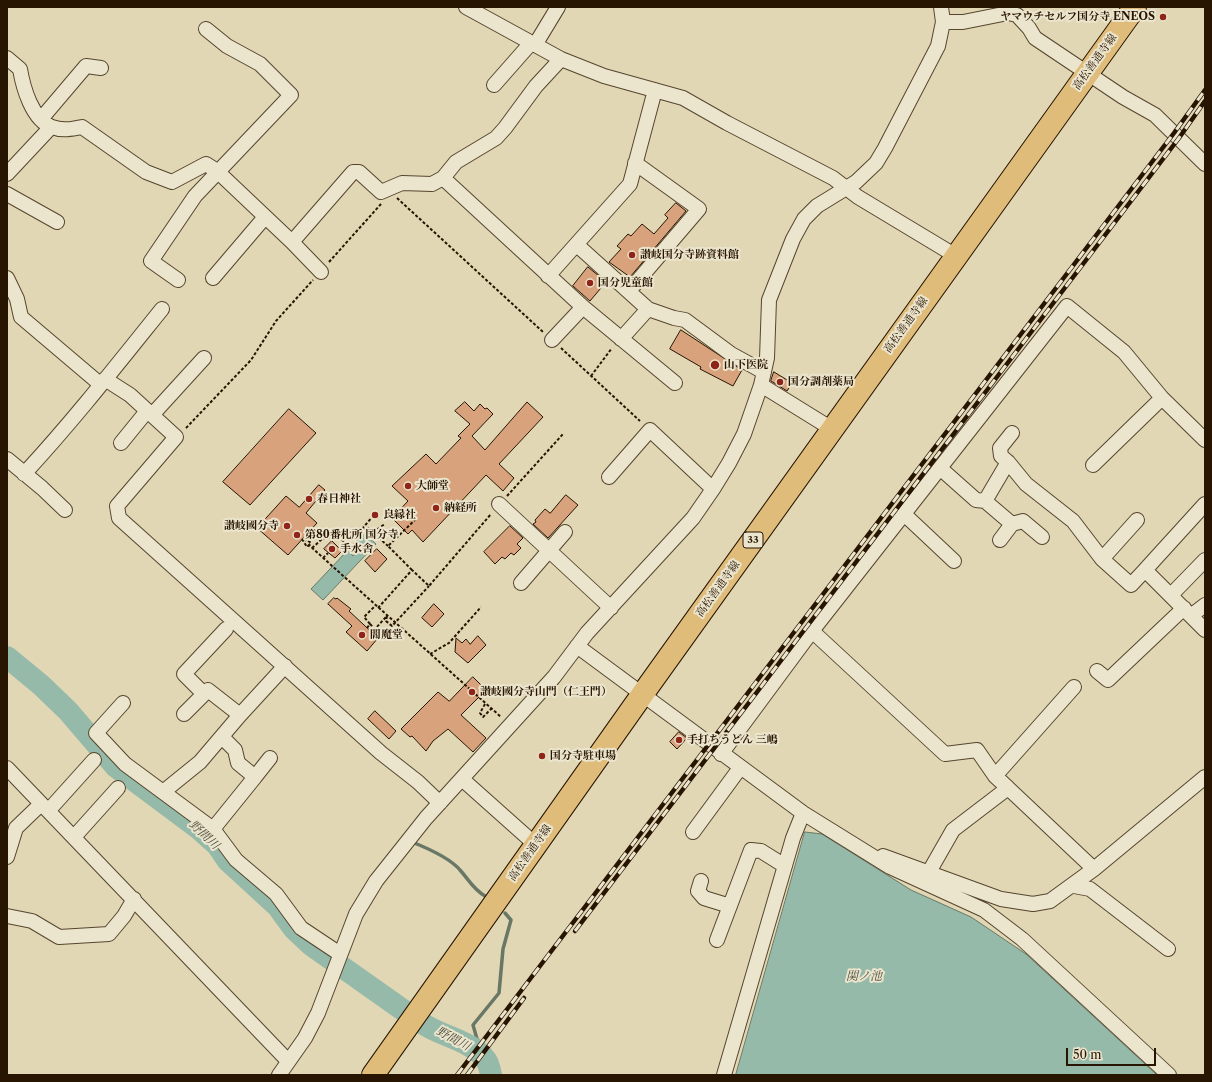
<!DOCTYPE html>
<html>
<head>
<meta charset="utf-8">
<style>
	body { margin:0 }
	#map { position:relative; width:1212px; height:1082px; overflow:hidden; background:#e1d7b4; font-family:"Libre Caslon Text",serif }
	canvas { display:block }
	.frame { position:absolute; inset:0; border:8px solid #271401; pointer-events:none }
	.scale { position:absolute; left:1066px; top:1048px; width:90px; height:18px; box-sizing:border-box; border:2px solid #271401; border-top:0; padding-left:5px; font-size:12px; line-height:14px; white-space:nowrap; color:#271401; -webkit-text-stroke:3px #ece5ce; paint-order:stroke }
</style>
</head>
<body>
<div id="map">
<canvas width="1212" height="1082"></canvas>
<div class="frame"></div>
<div class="scale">50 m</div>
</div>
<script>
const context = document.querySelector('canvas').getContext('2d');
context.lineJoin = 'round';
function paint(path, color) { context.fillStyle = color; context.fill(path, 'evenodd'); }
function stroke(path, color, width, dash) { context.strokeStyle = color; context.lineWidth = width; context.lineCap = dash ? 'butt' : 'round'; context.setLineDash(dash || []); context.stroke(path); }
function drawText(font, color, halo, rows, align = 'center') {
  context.font = font + ' "Libre Caslon Text","Noto Serif JP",serif'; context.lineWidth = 4; context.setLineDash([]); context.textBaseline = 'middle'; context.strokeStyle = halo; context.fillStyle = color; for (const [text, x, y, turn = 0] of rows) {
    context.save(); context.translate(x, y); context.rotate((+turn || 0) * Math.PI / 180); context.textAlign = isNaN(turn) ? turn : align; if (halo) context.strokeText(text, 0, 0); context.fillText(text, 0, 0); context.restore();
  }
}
const water = new Path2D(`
	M364 533 376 544 323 600 311 589 348 550 353 556 358 550 353 545Z
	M805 832 822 834 911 890 971 917 1026 954 1157 1075H736Z`);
paint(water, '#95baa9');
stroke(water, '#697866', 1);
stroke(new Path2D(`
	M412 842C427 848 450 858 460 870 469 880 473 889 485 896
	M500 1075 490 1053 477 1039 473 1025 499 993 503 949 511 920 505 913`), '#697866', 3.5);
stroke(new Path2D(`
	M7 657 41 685 68 711 116 767 199 829 217 845 228 861 278 907 294 929 311 945 403 1010
	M425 1025C444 1037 472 1041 486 1060 489 1064 490 1070 491 1075`), '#95baa9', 22);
const building = new Path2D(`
	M676 203 686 211 630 277 609 262 621 249 617 246 628 234 631 236 642 224 654 234 668 218 665 215Z
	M588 267 606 282 590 301 573 286Z
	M681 330 742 370 733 386 700 369 701 367 670 349Z
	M774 372 792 383 787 391 771 381Z
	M465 402 474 411 480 404 485 409 487 408 493 414 472 436 485 450 527 402 543 417 499 464 514 478 503 491 486 475 423 542 412 530 408 534 392 518 408 501 392 486 426 454 436 464 461 438 458 436 470 424 455 411Z
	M289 409 316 433 250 505 223 482Z
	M319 485 325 490 306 513 317 523 288 555 257 528 286 496 299 507Z
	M566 495 578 505 548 538 533 524 536 522 535 520 545 509 550 513Z
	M510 526 523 538 517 544 521 548 514 555 511 553 505 559 502 557 495 564 484 552Z
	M332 541 342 551 335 558 324 549Z
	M377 549 387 559 375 572 365 561Z
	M334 598 336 599 337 598 351 609 349 611 378 638 367 651 346 632 352 626 328 604Z
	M434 604 444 614 432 627 422 618Z
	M478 636 486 645 468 663 455 652 456 638 462 643 466 639 470 644Z
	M473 677 486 690 461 715 486 738 473 752 448 729 433 741 426 751 412 736 410 737 401 729 438 692 449 701Z
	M375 711 396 731 389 739 368 719Z
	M679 732 687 738 677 749 670 742Z`);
paint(building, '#d7a27c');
stroke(building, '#271401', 1);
const minor = new Path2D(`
	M466 7 561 59 604 76 683 98 727 123 833 178 858 197 956 256
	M943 22H963L1008 13 1017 15 1029 28 1035 38 1123 97 1155 115 1205 164
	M535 45 558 7
	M7 58 20 69C23 87 32 120 52 127 62 131 72 129 82 127L146 172 172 182 206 164 217 171 292 242 353 172H359L381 192 402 183 432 184 443 178 456 162 496 138 505 128 536 86 561 59
	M494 85 531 43
	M41 119 86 66 101 68
	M7 174 51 127
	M443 178 583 307 675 383
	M7 194 57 222
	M292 242 321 272
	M577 245 648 309 674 318 685 320 731 354 764 372
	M548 276 630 184 655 90
	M7 278 17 299 21 317 100 384
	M213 278 265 217
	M178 280 151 261 195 196 291 95 260 64 227 46 206 29
	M629 291 699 209 635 163
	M621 339 648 309
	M552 340 583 307
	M105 379 130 395 176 437 117 506 119 518 381 753 418 782 440 803
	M761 385 832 429
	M152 415 204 358
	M121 443 147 411
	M7 459 42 488 65 510
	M1008 462 1001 456 1000 448 1012 433
	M1093 465 1162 398
	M940 468 976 500 985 501 1008 462 1026 484 1073 521 1102 559 1131 585 1145 570 1205 630
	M24 474C73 421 117 365 162 309
	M609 477 650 430 713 489
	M985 501 1012 524
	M499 504 611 608
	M904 514 954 561
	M1000 540 1012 524 1023 521 1042 537
	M1102 559 1137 520
	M1145 570 1205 504
	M521 583 565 532
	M1171 595 1205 560
	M1192 615 1205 605
	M812 631 945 754 977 750 995 776 1008 788
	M577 646 803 813 890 867 984 910 1022 939 1169 1075
	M1097 671 1108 680 1184 608
	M204 694 184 674 226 629
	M123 703 96 733 125 764 213 829 236 860 276 894 301 928 340 954
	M240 715 285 666
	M721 754 812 631 1067 306 1124 352 1162 398 1205 440
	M7 768 288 1061
	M995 776 1074 687
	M255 777 270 758
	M462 779 536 845
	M163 792 200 762 240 715 208 690 184 714
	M49 810 94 760
	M213 829 255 777 238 763 235 750 222 737
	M693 832 740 768
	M74 837 118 788
	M883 856 1001 899 1033 904 1050 901 1094 869 1205 777
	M7 857 16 828 41 804
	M929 872 953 830 1008 788 1094 869
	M701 881 698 891 704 898 730 906
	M1074 886 1090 889 1168 949
	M7 916 32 921 59 937 109 934 124 916 134 899
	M717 940 751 850 761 851 785 866
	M279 1075 305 1038 318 1013 356 914 376 881 426 818 554 677 587 633 693 518 713 489 729 463 744 434 761 385 767 358 769 300 793 239 804 219 817 206 856 182 876 163 885 148 938 46 943 22 941 7
	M724 1075 793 838 803 813`);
const primary = new Path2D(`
	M373 1075 649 685 1135 7`);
stroke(minor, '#56452e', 16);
stroke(primary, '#271401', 24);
stroke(new Path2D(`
	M397 198 543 332
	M329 262 381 204
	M561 348 640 421
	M591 376 612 348
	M186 428 251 360 276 321 313 280
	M507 496 563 434
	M362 529 373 516
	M373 532 385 524
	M338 536 351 548
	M380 538 390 531
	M302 539 307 547 309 545
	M305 541 306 539 311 543 309 545 331 565 501 717
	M312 548 322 539 368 528 388 546
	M323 558 328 553
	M412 570 388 546 417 518
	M378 608 412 570 429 586 491 514
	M387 616 386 621 392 626 429 586
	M370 624 364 617 376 605
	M367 628 370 624 375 629 386 617
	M430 654 449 643 481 607
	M485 704 480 713 483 717 491 709`), '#271401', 2, [3, 2]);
stroke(minor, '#ece5ce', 14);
stroke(primary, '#e0bc7a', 22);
const rail = new Path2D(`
	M575 931 1179 138 1205 101
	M457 1075 1174 133 1205 90
	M467 1075 524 998`);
stroke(rail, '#271401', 4.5);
stroke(rail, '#ece5ce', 3, [9]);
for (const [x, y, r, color] of [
	[1163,17,4,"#8f2418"],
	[632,255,4,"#8f2418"],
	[590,283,4,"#8f2418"],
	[715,365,5,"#8f2418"],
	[780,382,4,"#8f2418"],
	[408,486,4,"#8f2418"],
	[309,499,4,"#8f2418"],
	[436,508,4,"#8f2418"],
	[375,515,4,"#8f2418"],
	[287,526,4,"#8f2418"],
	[297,535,4,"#8f2418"],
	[332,549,4,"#8f2418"],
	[362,635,4,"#8f2418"],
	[472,692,4,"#8f2418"],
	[679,740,4,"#8f2418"],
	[542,756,4,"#8f2418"]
]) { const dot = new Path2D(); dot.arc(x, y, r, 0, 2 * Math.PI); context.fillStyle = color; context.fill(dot); stroke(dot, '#ece5ce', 1.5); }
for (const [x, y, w] of [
	[753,540,20]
]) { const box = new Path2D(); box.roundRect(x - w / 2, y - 8, w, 16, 3); context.fillStyle = '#ece5ce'; context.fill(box); stroke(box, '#271401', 1); }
drawText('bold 10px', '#271401', null, [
	["33",753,540]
]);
drawText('bold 11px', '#271401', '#ece5ce', [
	["ヤマウチセルフ国分寺 ENEOS",1155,17,"right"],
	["讃岐国分寺跡資料館",640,255],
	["国分児童館",598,283],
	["山下医院",724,365],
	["国分調剤薬局",788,382],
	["大師堂",416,486],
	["春日神社",317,499],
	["納経所",444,508],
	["良縁社",383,515],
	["讃岐國分寺",279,526,"right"],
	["第80番札所 国分寺",305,535],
	["手水舎",340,549],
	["閻魔堂",370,635],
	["讃岐國分寺山門（仁王門）",480,692],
	["手打ちうどん 三嶋",687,740],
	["国分寺駐車場",550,756]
], 'left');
drawText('11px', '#271401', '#ece5ce', [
	["高松善通寺線",1095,62,-54],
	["高松善通寺線",906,325,-54],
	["高松善通寺線",718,589,-54],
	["高松善通寺線",530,853,-55]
]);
drawText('italic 12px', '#4e4e3c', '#ece5ce', [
	["野間川",204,835,43],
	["関ノ池",864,977],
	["野間川",453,1039,28]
]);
</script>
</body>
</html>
